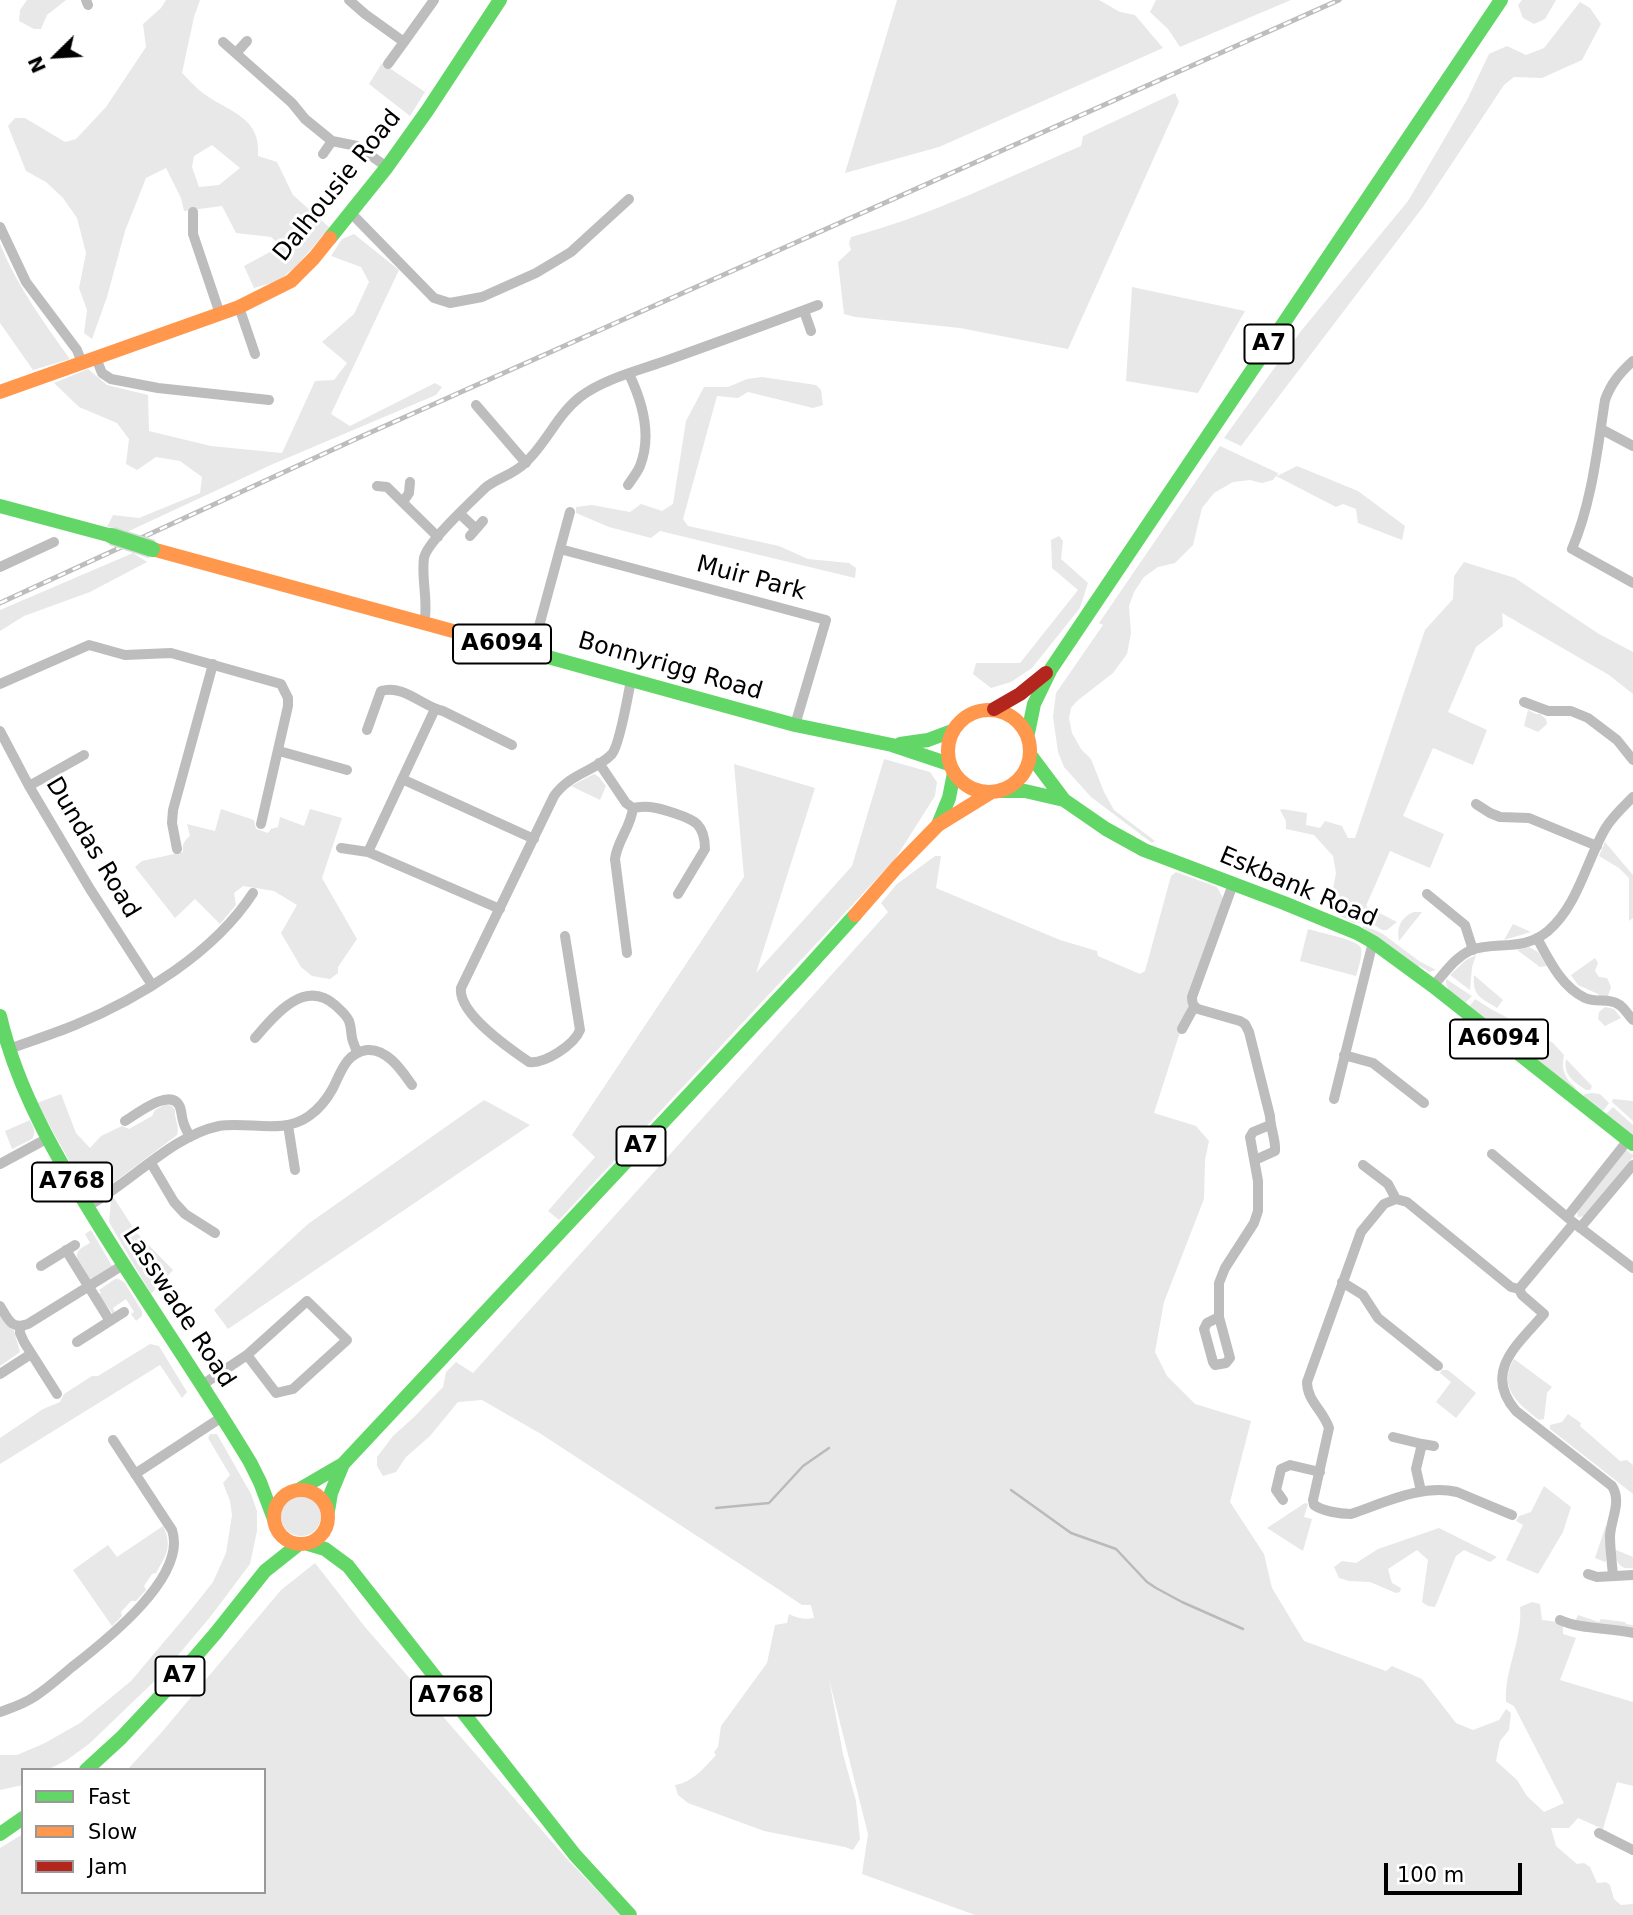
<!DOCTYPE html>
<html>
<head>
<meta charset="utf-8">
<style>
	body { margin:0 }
	#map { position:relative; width:1633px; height:1915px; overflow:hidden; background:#fff; font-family:"DejaVu Sans",sans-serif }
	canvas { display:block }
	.legend { position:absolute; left:21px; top:1768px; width:245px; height:126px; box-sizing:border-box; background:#fff; border:2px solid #999; margin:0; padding:9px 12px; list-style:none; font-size:21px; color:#000 }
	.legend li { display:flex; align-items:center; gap:14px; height:35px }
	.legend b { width:35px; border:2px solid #999 }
	.north { position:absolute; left:21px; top:21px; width:70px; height:70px; -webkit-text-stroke:5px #fff; paint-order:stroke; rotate:246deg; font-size:19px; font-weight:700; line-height:28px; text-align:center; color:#000 }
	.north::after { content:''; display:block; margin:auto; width:24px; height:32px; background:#000; clip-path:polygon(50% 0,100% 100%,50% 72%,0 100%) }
	.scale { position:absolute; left:1384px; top:1863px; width:138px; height:32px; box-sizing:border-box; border:4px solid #000; border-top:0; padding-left:9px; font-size:21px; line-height:24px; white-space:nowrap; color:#000; -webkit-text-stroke:5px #fff; paint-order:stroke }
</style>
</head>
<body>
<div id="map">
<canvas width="1633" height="1915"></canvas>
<ul class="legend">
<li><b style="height:9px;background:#63d668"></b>Fast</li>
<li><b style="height:9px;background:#ff974d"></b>Slow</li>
<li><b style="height:9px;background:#b3261e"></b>Jam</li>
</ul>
<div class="north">N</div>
<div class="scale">100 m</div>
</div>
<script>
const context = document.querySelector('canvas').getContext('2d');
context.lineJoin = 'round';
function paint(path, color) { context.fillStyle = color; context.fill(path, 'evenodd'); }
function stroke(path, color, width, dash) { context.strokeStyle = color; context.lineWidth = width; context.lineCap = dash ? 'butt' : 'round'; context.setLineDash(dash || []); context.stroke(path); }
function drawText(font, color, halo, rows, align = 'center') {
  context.font = font + ' "DejaVu Sans",sans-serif'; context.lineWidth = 6; context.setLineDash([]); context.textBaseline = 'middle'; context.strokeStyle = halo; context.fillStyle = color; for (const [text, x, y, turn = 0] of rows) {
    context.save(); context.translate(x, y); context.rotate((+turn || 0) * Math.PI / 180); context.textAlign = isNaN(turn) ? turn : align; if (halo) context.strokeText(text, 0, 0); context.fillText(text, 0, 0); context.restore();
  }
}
paint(new Path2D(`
	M27 0H66L47 15 41 29H34L19 21 20 10Z
	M166 0H200L194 17 182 73C190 81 198 90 207 96 232 113 261 118 258 156L277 162 293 195 330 228 295 267 278 281 254 288 244 266 281 246 271 237 236 233 222 206 184 211 181 198 166 168 146 178 125 231 107 297 92 339 84 333 87 310 79 288 86 253 77 218 63 198 46 182 26 171 8 126 15 118H25L65 142 76 139 106 107 146 47 143 24 161 8ZM212 145 240 168 219 185 199 187 192 167 194 156Z
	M897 0H1099L1120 12 1135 15 1163 48 939 147 845 173Z
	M1156 0H1291L1180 47 1168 29 1150 12Z
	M1522 0H1556L1545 19 1534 24 1523 18 1518 5Z
	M1580 2 1590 8 1601 24 1582 60 1542 78 1514 77 1504 85 1423 207 1241 446 1224 438 1301 331 1408 201 1467 100 1489 54 1507 46 1526 55 1544 48Z
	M382 63 425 92 410 116 369 84Z
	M1175 93 1179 102 1068 349 960 328 855 317 844 314 838 262 851 250 849 243 851 237C930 216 1006 178 1081 146L1083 136Z
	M354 234 399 270 331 414 350 426 435 383 442 387 436 395 273 464 127 532 107 527 113 515 139 518 200 493 202 477 180 461 156 457 137 470 126 464 129 439 117 423 79 407 54 383 88 369 107 385 148 395 149 431 211 446 282 453 315 381 334 380 347 363 322 342 354 314 369 282 361 267 331 256 342 239Z
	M0 244C17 286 44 323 70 359L33 370 0 323Z
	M1132 287 1245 311 1198 393 1126 381Z
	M762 377 816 385 821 390 823 405 813 408 748 392 738 398 717 396 683 519 688 526 779 546 808 559 849 563 856 568 855 578 660 531 651 538 609 527 576 513V507L592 505 630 512 641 504 662 511 673 504 686 421 704 387H728L747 379Z
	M1220 446 1278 473 1277 476 1297 466 1358 491 1405 526 1402 540 1358 523 1356 509 1343 504 1336 507 1276 476 1273 480 1262 483 1250 480 1233 482 1214 493 1202 508 1193 545 1175 563 1158 567 1144 577 1134 592 1129 606 1131 633 1127 654 1113 673 1077 701 1071 708 1069 718 1072 733 1081 749 1091 759 1104 792 1114 810 1155 841 1152 843 1091 797 1064 767 1058 752 1053 717 1056 693 1103 625 1099 623Z
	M1059 536 1063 541 1061 559 1088 583 1080 608 1032 668 1011 682 991 688 973 674 976 663H1020L1078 590 1052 568 1051 540Z
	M133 553 147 562 90 592 24 616 0 631V610Z
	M1464 562 1515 578 1599 634 1633 652V694L1609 675 1502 613 1503 626 1476 647 1448 712 1487 730 1473 765 1433 748 1403 816 1444 834 1430 868 1390 851 1366 906 1397 922 1387 930H1382L1369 922 1354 923 1329 910 1336 873 1333 856 1314 835 1286 829V821L1280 810 1282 809 1307 813 1306 825 1320 828 1325 821 1342 826 1348 838H1355L1425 630 1453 599 1454 576Z
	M1528 710 1536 714H1540L1546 719 1547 724 1538 732 1524 726Z
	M884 759 930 772 937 782 935 796 895 859 559 1220 548 1211 595 1157 572 1135 744 877 734 764 815 788 756 973 852 866Z
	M594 774 599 777 606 786 600 800 571 786Z
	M221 809 254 820 256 829 268 833 271 829 278 827 280 817 304 826 310 809 342 818 322 878 357 939 338 967V973L330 979 312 976 301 967 281 933 297 905 274 891 243 886 234 893 236 905 220 924 195 899 175 918 135 867 142 861 183 852C182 844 184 841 190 836L187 824 215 831Z
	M1605 842 1633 875V918L1629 921V878L1619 868 1599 856Z
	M935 856H941L936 888 1060 940 1097 951 1098 956 1140 974 1145 971 1171 876 1176 872 1217 887 1223 898 1154 1113 1196 1126 1209 1141 1205 1160 1204 1199 1164 1302 1155 1352 1167 1376 1195 1404 1251 1421 1230 1502 1264 1554 1272 1588 1304 1641 1386 1671 1392 1666 1422 1679 1456 1723 1473 1730 1499 1720 1506 1709 1511 1713 1509 1730 1500 1741 1496 1761 1517 1780 1527 1796 1544 1812 1564 1803 1514 1706 1506 1702C1504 1670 1523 1639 1520 1607L1532 1602 1540 1604 1542 1620 1558 1622 1563 1626V1634L1576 1638 1560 1680 1633 1702V1786L1617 1782 1603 1829 1578 1818 1569 1828H1551L1556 1846 1577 1864 1584 1863 1590 1867 1597 1883 1606 1882 1610 1885 1614 1899 1621 1905 1633 1904V1915H975L862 1874 868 1834 829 1679 843 1754 856 1801 860 1839 853 1850 845 1847 764 1831 688 1803 678 1795 675 1785C693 1782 704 1768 716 1755L714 1752 718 1747 721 1726 767 1663 775 1625 787 1623 789 1614C797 1618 805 1620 814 1618L811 1605H802L778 1589 541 1434 482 1400 458 1402 430 1436 406 1457 396 1472 383 1476 377 1466V1457L393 1436 414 1417 443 1387 446 1372 456 1362 473 1373 888 912 881 903 897 884Z
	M1414 912H1422L1399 941C1396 927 1401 917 1414 912Z
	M1513 924 1531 932 1504 940Z
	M1364 925 1383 934 1419 961 1436 970 1429 972 1420 966 1418 968 1362 927Z
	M1308 929C1320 933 1357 939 1361 948 1363 955 1358 969 1356 976L1300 961Z
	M1529 947 1538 952 1547 966 1540 967 1517 950Z
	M1476 955 1472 967 1470 990 1450 975 1466 960Z
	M1595 958 1598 963 1595 971 1599 977 1607 978 1611 987 1608 996 1601 998 1598 994 1578 985 1571 975Z
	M1474 975 1503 1000 1497 1008C1481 998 1472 996 1474 975Z
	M1446 979 1472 996 1464 1004C1456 997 1445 991 1446 979Z
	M1475 999 1491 1009 1543 1037 1553 1043 1564 1055C1561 1069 1564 1078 1576 1088L1574 1090 1469 1007Z
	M1605 1007 1614 1009 1621 1018 1605 1026 1598 1019 1599 1012Z
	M1566 1059 1592 1086 1590 1090H1586C1574 1082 1563 1075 1566 1059Z
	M1592 1093 1600 1094 1609 1103 1604 1110 1601 1111 1583 1096 1585 1094Z
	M61 1094 76 1133 90 1148 101 1136 122 1126 129 1129 152 1116 155 1110 166 1104 172 1106 175 1110C174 1119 180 1126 177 1135L108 1187C99 1191 94 1194 85 1189L37 1103Z
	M1613 1099 1633 1101V1121L1612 1102Z
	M484 1100 530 1125 228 1329 214 1310 308 1224Z
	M1613 1107 1633 1125V1136L1605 1115Z
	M30 1120C33 1127 37 1132 32 1139L12 1149 5 1131Z
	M1626 1150 1633 1155V1157L1585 1216 1578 1217 1577 1211Z
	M114 1198 136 1232 173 1270 151 1294 109 1222 111 1200Z
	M91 1230 112 1266 110 1270 92 1280H90L77 1258C76 1249 83 1247 90 1243L85 1234Z
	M115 1279H119L124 1282 142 1311V1316L136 1321 131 1314 134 1312 126 1299 113 1308 116 1314H113L98 1294 101 1293 99 1290Z
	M0 1313 14 1331 20 1352 0 1366Z
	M150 1344 159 1346 187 1392 182 1398 160 1365 0 1464V1438L43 1409 60 1402 64 1394 92 1376H98Z
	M1514 1359 1552 1387 1547 1393 1544 1419 1539 1420C1518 1403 1497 1388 1514 1359Z
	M1442 1370H1448L1476 1393 1456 1418 1436 1402 1451 1382 1440 1373Z
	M1568 1414 1581 1423 1580 1426 1620 1461 1627 1460 1633 1465V1494L1550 1429V1425L1562 1422Z
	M210 1434H217L251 1494 257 1511V1531L250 1564 211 1616 164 1672 89 1744 67 1760 47 1770H23V1785L0 1790V1755H17L45 1743 80 1723 131 1681 190 1611 213 1582 226 1553 232 1515 230 1501 223 1483 230 1475 208 1438Z
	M1544 1486 1571 1507 1563 1532 1538 1574 1506 1560 1523 1525 1516 1521 1519 1516 1531 1512Z
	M281 1516a20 20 0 1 1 40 0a20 20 0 1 1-40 0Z
	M1305 1503 1308 1504 1304 1517 1312 1519 1303 1551 1267 1528Z
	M1606 1525V1561L1605 1562 1595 1558Z
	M163 1526C173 1547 166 1555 156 1573L152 1574 144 1586 146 1590 136 1601H131L121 1612 122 1616 112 1626 73 1570 108 1545 117 1557Z
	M1439 1528 1497 1557 1490 1562 1464 1550 1456 1556 1435 1607 1428 1606 1422 1602 1428 1560 1417 1550 1388 1569 1392 1583 1401 1588 1400 1592 1396 1593 1370 1582 1349 1581 1339 1578 1334 1567 1342 1561 1356 1563 1378 1549Z
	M1614 1549 1633 1557V1568C1619 1570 1616 1562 1614 1549Z
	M315 1563 365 1627 567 1859 621 1915H0V1848L23 1834V1892H264V1770H127L161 1733 281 1590Z
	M1578 1615 1599 1622 1601 1619 1625 1622 1626 1624 1633 1625V1630L1575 1621Z`), '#e8e8e8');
stroke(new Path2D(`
	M1011 1490 1071 1533 1116 1549 1147 1582 1156 1588 1182 1602 1243 1629
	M716 1508 769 1503 803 1466 829 1448`), '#bababa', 2.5);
stroke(new Path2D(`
	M86 0 88 5
	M349 0 365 14 404 42 434 0
	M223 42 292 103 305 119 332 141 357 146 387 167
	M236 53 247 41
	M388 64 404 42
	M323 154 332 141
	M193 212V234L220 314
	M351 213 434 298 450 303 482 297 536 273 571 252 629 199
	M0 227 26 282 77 350 82 363
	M239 307 255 354
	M804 311 811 331
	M96 358 102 373 111 379 158 388 269 400
	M1633 361C1620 373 1611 383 1605 400 1597 451 1592 502 1572 549L1633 583
	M476 405 526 463
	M1601 429 1633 446
	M628 485C632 479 637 473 640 466 652 436 642 401 629 374
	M377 486 387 487 438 537
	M403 502 409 493 410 482
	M460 514 476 529
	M470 536 483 521
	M560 549 826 620 795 725
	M0 567 54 542
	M424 624C429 602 421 580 424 558 427 542 471 502 485 488 497 478 513 475 525 463 546 444 557 415 580 397 603 379 640 370 668 360 718 342 768 324 818 305
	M532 652 570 512
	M0 684 89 645 125 655 171 653 281 684 288 698V706L261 824
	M1524 702 1548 711H1571L1588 718 1617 740 1633 760
	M367 730 381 691C404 684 423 707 443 711L512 745
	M0 731 29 786 90 889 152 985
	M279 751 347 770
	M599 763 626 803 633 808C631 827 617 841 615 859L627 953
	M402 779 534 839
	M29 786 84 755
	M1476 804 1490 813 1500 817 1529 818 1597 846
	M633 808C639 807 644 806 650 807 660 808 690 817 697 824 703 830 705 840 705 849L678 894
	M341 848 368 852 500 909
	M177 849 172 823 173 810 213 664
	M368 852 435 709
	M1233 884 1192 997C1192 1003 1193 1006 1198 1009L1240 1021 1245 1024 1249 1032 1270 1116C1270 1128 1276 1139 1275 1151L1255 1160
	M1427 894 1465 925 1473 950
	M565 936 580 1030C574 1045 545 1064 529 1062 510 1049 458 1014 461 988L554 796C570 773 596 771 612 754 620 744 628 695 631 680
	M1537 938C1549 960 1561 986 1585 998 1596 1003 1609 998 1618 1004 1624 1007 1628 1015 1633 1020
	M1433 986C1445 973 1454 958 1471 950 1496 941 1523 952 1548 931 1578 905 1586 862 1605 829 1612 817 1623 807 1633 797
	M1182 1029 1194 1007
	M255 1038C274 1016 304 978 335 1005 340 1010 346 1014 349 1021 351 1026 351 1032 352 1038 353 1043 356 1048 357 1053
	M9 1049C31 1041 53 1034 75 1025 140 998 214 953 253 893
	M1344 1055 1373 1063 1424 1103
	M1334 1099 1373 942
	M125 1121C137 1114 169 1088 179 1105 182 1110 181 1115 183 1121 184 1126 187 1131 190 1137
	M288 1125 295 1170
	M1492 1154 1574 1223 1633 1268
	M151 1163 174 1202 185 1214 215 1233
	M0 1164 48 1138
	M1363 1165 1388 1184 1396 1199
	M1396 1199 1384 1204 1361 1232 1307 1382C1307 1401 1323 1410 1329 1428L1313 1500 1314 1505C1323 1511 1339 1514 1351 1514 1384 1503 1421 1484 1457 1492L1512 1515
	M1396 1199 1407 1202 1511 1287 1519 1289
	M86 1207C130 1184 171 1136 219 1126 248 1121 283 1135 309 1116 319 1109 327 1099 333 1088 341 1072 346 1053 367 1050 387 1048 402 1071 412 1085
	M1567 1217 1628 1140
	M1580 1228 1633 1165
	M66 1250 110 1321
	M41 1266 75 1245
	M1342 1282 1363 1295 1378 1318 1438 1366
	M1519 1289 1522 1295 1544 1314C1518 1344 1482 1372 1516 1411L1612 1486C1622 1502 1611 1518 1610 1536 1610 1549 1612 1563 1613 1576
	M1519 1289 1574 1223
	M0 1306C8 1319 11 1330 28 1324L123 1265
	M1219 1317 1207 1323 1204 1329 1213 1362 1215 1365 1226 1363 1230 1358 1219 1317V1283L1225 1268 1254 1223 1258 1211V1181L1250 1137 1253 1132 1270 1125
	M20 1327V1333L24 1342 57 1394
	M77 1342 124 1312
	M0 1374 31 1354
	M202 1385 247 1355 307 1301 347 1340 293 1389 276 1393 247 1355
	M1393 1437 1422 1444
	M135 1474 222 1417
	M1421 1491 1416 1469 1422 1444 1434 1446
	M1283 1500 1276 1490 1281 1469 1290 1465 1320 1472
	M1588 1574 1597 1577 1633 1575
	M1560 1620C1582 1630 1609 1627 1633 1633
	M0 1712C11 1708 24 1704 34 1697 48 1688 60 1677 72 1667 104 1642 188 1577 172 1530L113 1440
	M1599 1833 1633 1850`), '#bdbdbd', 10);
stroke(new Path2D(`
	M330 238 387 167 427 111 500 0
	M0 506 112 536
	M464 634 795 725 892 745 949 764
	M1028 733 1034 704 1051 669 1501 0
	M900 744 928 740 952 731
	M1031 756 1064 800 1106 829 1144 850 1284 903 1357 933 1373 942 1433 986 1633 1144
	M1001 791H1025L1064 800
	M938 825 949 798 954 773
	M0 1016C18 1094 61 1165 103 1232 151 1309 203 1384 250 1462L260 1482 274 1519
	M300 1489 343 1464 799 977 855 915
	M328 1511 331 1493 343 1464
	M308 1544 325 1549 348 1566 575 1855 630 1915
	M86 1770 121 1738 169 1687 215 1634 265 1571 299 1544
	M0 1834 23 1818`), '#63d668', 14);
stroke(new Path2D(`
	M0 392 239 307 291 281 314 258 330 238
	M152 549 464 634
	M948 751a41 41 0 1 1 82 0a41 41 0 1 1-82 0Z
	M855 915 896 868 938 825 990 793
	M274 1517a27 27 0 1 1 54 0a27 27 0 1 1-54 0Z`), '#ff974d', 14);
stroke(new Path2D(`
	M994 709 1020 694 1046 673`), '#b3261e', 14);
const rail = new Path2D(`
	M0 603 358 438 1339 0`);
stroke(rail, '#bdbdbd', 5);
stroke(rail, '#fff', 2.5, [8]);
const fastBridge = new Path2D(`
	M112 536 152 549`);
stroke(fastBridge, '#dbdbdb', 19, []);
stroke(fastBridge, '#63d668', 16);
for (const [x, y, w] of [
	[1269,344,49],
	[502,644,98],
	[1499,1039,98],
	[641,1146,49],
	[72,1182,80],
	[180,1676,49],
	[451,1696,80]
]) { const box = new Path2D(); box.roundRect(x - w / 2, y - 19.5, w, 39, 5); context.fillStyle = '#fff'; context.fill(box); stroke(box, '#000', 2); }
drawText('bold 23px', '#000', null, [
	["A7",1269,344],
	["A6094",502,644],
	["A6094",1499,1039],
	["A7",641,1146],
	["A768",72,1182],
	["A7",180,1676],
	["A768",451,1696]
]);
drawText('24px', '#000', '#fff', [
	["Dalhousie Road",338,186,-51],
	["Muir Park",751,579,15],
	["Bonnyrigg Road",670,667,16],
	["Dundas Road",92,848,59],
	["Eskbank Road",1298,888,23],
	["Lasswade Road",178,1308,57]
]);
</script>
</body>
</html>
